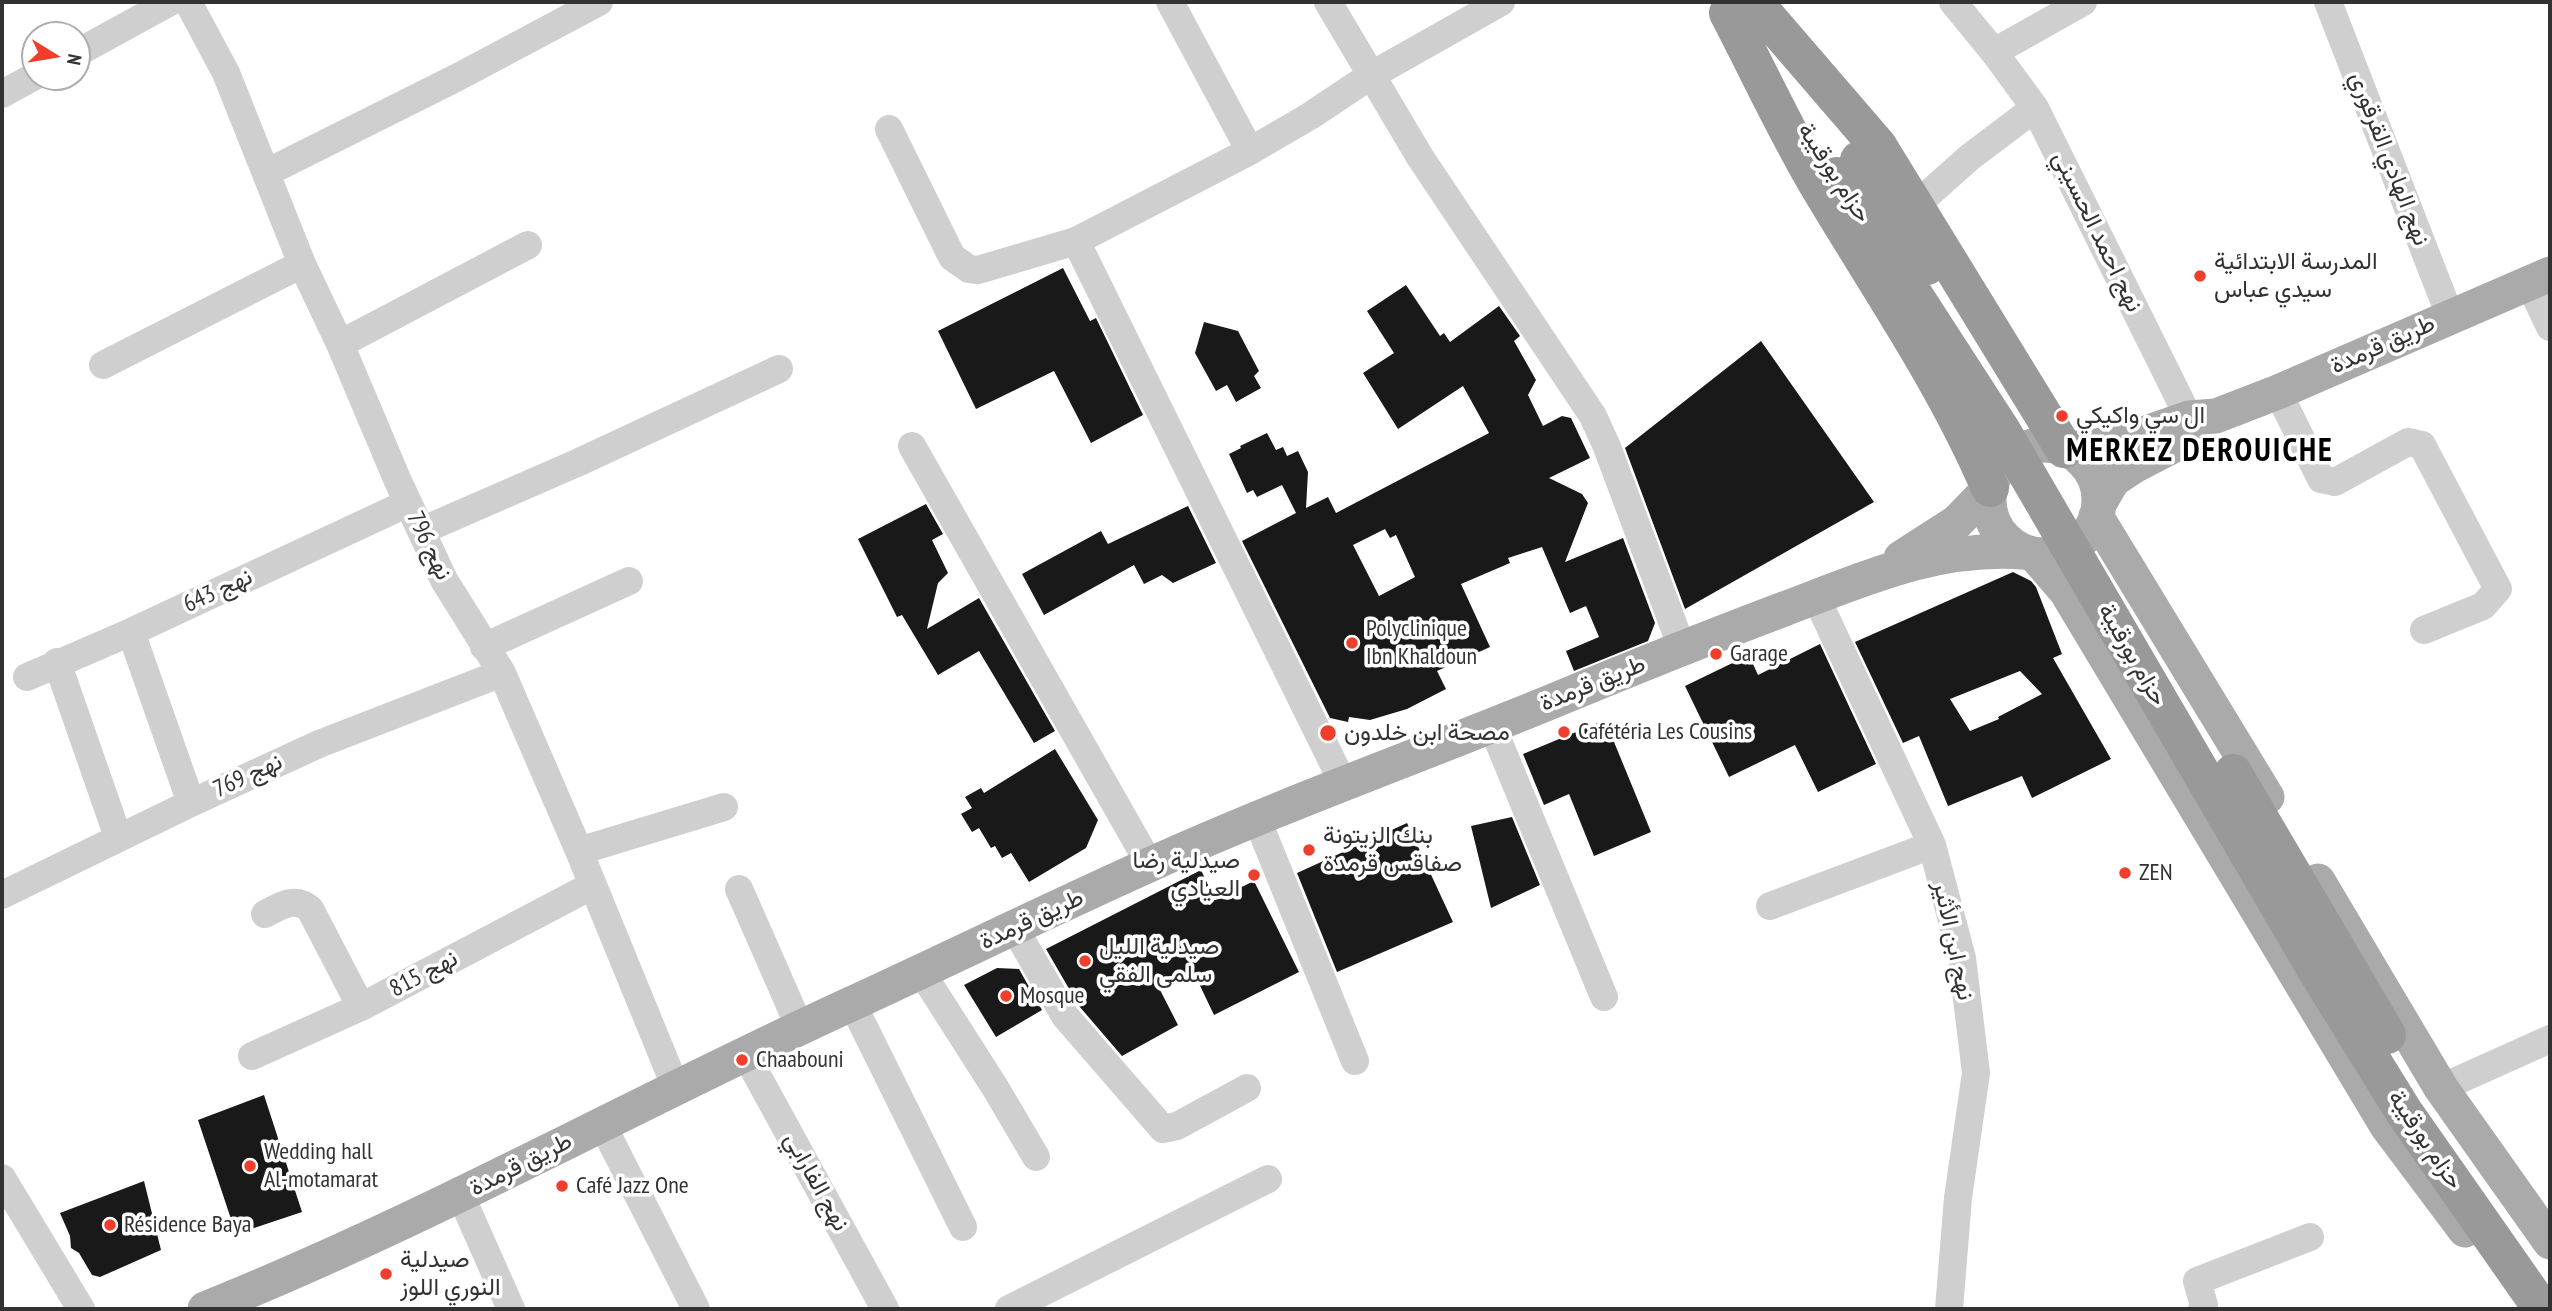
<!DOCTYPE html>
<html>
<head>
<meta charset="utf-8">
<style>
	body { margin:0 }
	#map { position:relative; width:2552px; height:1311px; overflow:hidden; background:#fff; font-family:"PT Sans Narrow",sans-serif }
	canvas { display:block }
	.frame { position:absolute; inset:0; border:4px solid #323232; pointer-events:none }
	.north { position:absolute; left:21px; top:21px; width:70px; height:70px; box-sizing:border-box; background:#fff; border:2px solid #adadad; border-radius:50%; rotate:101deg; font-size:19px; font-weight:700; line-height:28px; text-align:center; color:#323232 }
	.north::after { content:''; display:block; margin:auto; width:24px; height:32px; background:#f03d2c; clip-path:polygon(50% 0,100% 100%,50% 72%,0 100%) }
</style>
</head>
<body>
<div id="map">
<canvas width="2552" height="1311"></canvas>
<div class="frame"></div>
<div class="north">N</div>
</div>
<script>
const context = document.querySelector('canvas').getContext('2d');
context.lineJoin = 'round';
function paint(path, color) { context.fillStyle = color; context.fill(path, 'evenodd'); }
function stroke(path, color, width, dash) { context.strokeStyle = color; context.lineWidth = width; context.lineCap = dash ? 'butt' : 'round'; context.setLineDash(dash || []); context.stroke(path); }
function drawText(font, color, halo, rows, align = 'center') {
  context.font = font + ' "PT Sans Narrow",Vazirmatn,sans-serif'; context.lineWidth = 7; context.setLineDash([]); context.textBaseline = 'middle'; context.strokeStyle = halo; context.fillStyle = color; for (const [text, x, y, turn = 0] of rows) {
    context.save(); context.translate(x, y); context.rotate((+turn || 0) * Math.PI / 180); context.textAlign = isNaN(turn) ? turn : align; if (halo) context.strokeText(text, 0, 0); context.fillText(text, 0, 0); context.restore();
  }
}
paint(new Path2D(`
	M1063 268 1090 321 1096 318 1143 415 1091 443 1054 371 976 409 938 331Z
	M1406 285 1440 336 1444 333 1450 342 1499 306 1520 336 1514 341 1536 380 1528 395 1543 426 1562 416 1571 418 1590 458 1549 478 1582 494 1588 503 1565 562 1623 538 1655 623 1648 641 1574 671 1566 651 1599 637 1586 606 1570 613 1542 547 1508 558 1510 563 1461 584 1490 647 1437 671 1446 689 1407 709 1370 720 1349 717 1348 722 1330 718 1242 541 1296 513 1282 485 1257 497 1253 490 1247 493 1229 454 1241 448 1240 446 1267 433 1276 450 1283 447 1287 456 1298 451 1308 472 1306 508 1328 497 1336 513 1489 433 1463 386 1398 429 1363 373 1394 353 1367 311ZM1385 529 1390 538 1396 535 1415 577 1379 596 1353 545Z
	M1204 322 1238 331 1259 371 1254 376 1261 388 1236 402 1227 385 1216 391 1195 353Z
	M1761 341 1874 502 1685 609 1625 448Z
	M926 504 943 534 932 540 948 573 938 583 927 629 979 598 1055 731 1034 743 979 651 938 675 902 615 897 617 858 539Z
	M1188 506 1216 563 1173 583 1162 575 1144 584 1134 565 1044 615 1022 574 1101 531 1108 544Z
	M2013 572 2031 581 2036 587 2062 654 2053 658 2111 759 2032 798 2022 776 1948 806 1919 736 1903 743 1855 642ZM2020 671 2042 694 1998 717 1999 719 1970 731 1950 699Z
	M1820 644 1876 764 1818 792 1795 745 1729 777 1685 686 1749 655 1758 675Z
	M1605 720 1651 832 1594 856 1569 794 1544 805 1523 754Z
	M1055 749 1098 820 1086 848 1029 882 1011 853 1002 858 995 846 991 848 979 828 972 832 961 814 972 808 965 797 981 788 984 793Z
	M1512 817 1540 885 1491 908 1471 826Z
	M1407 823 1453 922 1337 972 1297 873Z
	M1201 870 1215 900 1254 881 1299 972 1214 1015 1193 971 1159 988 1178 1025 1122 1056 1079 1006 1046 949Z
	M997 968 1019 969 1042 1010 996 1037 964 985Z
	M264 1095 302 1212 236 1234 198 1120Z
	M144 1181 161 1250 100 1277 92 1275 79 1253 71 1248 70 1236 60 1213Z`), '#191919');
stroke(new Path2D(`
	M188 2 226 73 302 264 340 344 397 479 444 580 502 673 579 851 676 1088
	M1170 2 1250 151 1310 116 1370 76 1501 2
	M1328 2 1420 157 1593 416 1607 447 1682 648
	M1953 2 1994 52 2035 108 2189 418
	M2328 2 2450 316
	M1994 52 2083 2
	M77 53 170 2
	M2 94 35 76
	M889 129 952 257 969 269 978 270 1076 241 1250 151
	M266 173 458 77 599 2
	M1915 206 1970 157 2035 108
	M1076 241 1344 785
	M2529 283 2550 327
	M340 344 528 245
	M103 365 302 264
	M2278 392 2321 479 2335 482 2408 442 2422 445 2498 589 2483 606 2424 630
	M912 446 1150 865
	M421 531 577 463 779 369
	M1816 597 1932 845 1962 958 1976 1073 1958 1198 1949 1309
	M131 632 191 803
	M484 647 629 581
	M57 662 118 837
	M27 677 131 632 408 503
	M1492 726 1604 997
	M1257 819 1355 1061
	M579 851 724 807
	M739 889 800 1028
	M2 895 191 803 319 744 502 673
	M1770 906 1932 845
	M265 914C280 906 295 896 310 909L361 1007
	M1015 929 1065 1016 1163 1129 1177 1126 1247 1088
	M922 973 996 1089 1036 1157
	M852 1003 963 1227
	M746 1055 885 1309
	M252 1056 361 1007 593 885
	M2441 1088 2550 1039
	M602 1124 696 1309
	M2 1178 81 1309
	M461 1196 511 1309
	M1009 1309 1268 1179
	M2202 1309 2204 1305 2197 1281 2310 1237`), '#cfcfcf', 28);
stroke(new Path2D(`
	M1989 500a55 55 0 1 1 110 0a55 55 0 1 1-110 0Z
	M2064 449 2092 447 2126 440 2189 418 2216 416 2278 392 2550 274
	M2099 504 2113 480 2134 466 2188 438
	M2096 516 2267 797
	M2035 555 2066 591 2387 1126 2465 1230
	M1901 558 1957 522 1990 488
	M2318 881 2441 1088 2550 1242
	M205 1309C427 1220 635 1103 851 1004 951 958 1049 910 1149 865 1281 805 1419 756 1553 701 1630 669 1707 638 1784 609 1864 579 1935 546 2023 552`), '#aaa', 35);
stroke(new Path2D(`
	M1754 2 1878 146 2064 449
	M1728 13C1759 72 1787 134 1822 192 1880 289 1945 383 1990 488`), '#999', 38);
stroke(new Path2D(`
	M1859 160 1927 266
	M1837 176 2002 431 2315 968 2404 1112 2542 1309
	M2233 773 2387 1035`), '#999', 38);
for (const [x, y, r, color] of [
	[2200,276,7,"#f03d2c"],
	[2062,416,7,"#f03d2c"],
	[1352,643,7,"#f03d2c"],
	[1716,654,7,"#f03d2c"],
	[1564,732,7,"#f03d2c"],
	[1328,733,9,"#f03d2c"],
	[1309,850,7,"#f03d2c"],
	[2125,873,7,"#f03d2c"],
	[1254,875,7,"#f03d2c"],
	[1085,961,7,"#f03d2c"],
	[1006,996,7,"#f03d2c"],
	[742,1060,7,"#f03d2c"],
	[250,1166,7,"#f03d2c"],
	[562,1186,7,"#f03d2c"],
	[110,1225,7,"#f03d2c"],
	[386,1274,7,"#f03d2c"]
]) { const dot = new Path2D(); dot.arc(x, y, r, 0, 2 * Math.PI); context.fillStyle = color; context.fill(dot); stroke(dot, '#fff', 2.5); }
drawText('24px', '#323232', '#fff', [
	["نهج الهادي القرقوري",2389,159,69],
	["حزام بورقيبة",1834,173,57],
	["نهج احمد الحسيني",2097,232,64],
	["طريق قرمدة",2383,345,-24],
	["نهج 796",429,546,64],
	["نهج 643",218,591,-25],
	["حزام بورقيبة",2132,655,60],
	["طريق قرمدة",1593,684,-22],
	["نهج 769",248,776,-25],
	["طريق قرمدة",1032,920,-25],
	["نهج ابن الأثير",1953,941,78],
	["نهج 815",424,974,-28],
	["حزام بورقيبة",2425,1140,56],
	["طريق قرمدة",521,1165,-27],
	["نهج الفارابي",816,1182,61]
]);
drawText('24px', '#323232', '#fff', [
	["المدرسة الابتدائية",2214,262],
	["سيدي عباس",2214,290],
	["ال سي واكيكي",2076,416],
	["Polyclinique",1366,629],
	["Ibn Khaldoun",1366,657],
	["Garage",1730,654],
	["Cafétéria Les Cousins",1578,732],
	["مصحة ابن خلدون",1344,733],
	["بنك الزيتونة",1323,836],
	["صفاقس قرمدة",1323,864],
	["صيدلية رضا",1240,861,"right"],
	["العيادي",1240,889,"right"],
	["ZEN",2139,873],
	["صيدلية الليل",1099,947],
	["سلمى الفقي",1099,975],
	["Mosque",1020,996],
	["Chaabouni",756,1060],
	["Wedding hall",264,1152],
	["Al-motamarat",264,1180],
	["Café Jazz One",576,1186],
	["Résidence Baya",124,1225],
	["صيدلية",400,1260],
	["النوري اللوز",400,1288]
], 'left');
context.letterSpacing = '2px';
drawText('bold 32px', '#000', '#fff', [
	["MERKEZ DEROUICHE",2200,452]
]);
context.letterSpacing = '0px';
</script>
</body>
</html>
